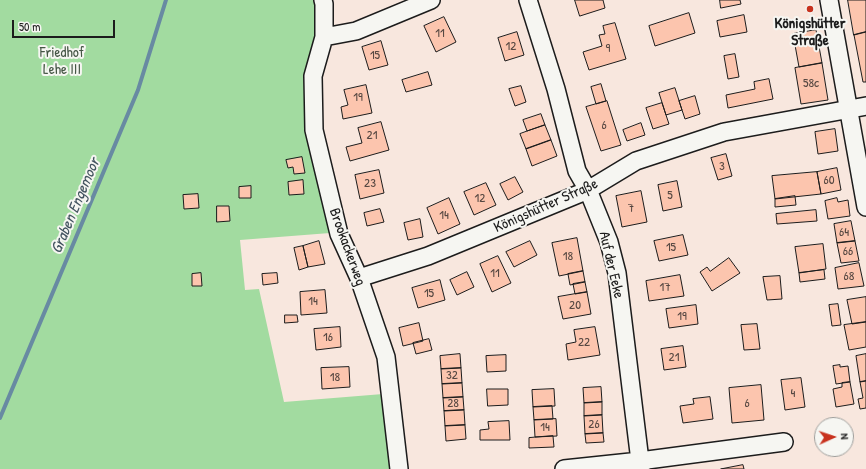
<!DOCTYPE html>
<html>
<head>
<meta charset="utf-8">
<style>
	body { margin:0 }
	#map { position:relative; width:866px; height:469px; overflow:hidden; background:#f8e7de; font-family:"Patrick Hand",sans-serif }
	canvas { display:block }
	.north { position:absolute; left:814px; top:417px; width:40px; height:40px; box-sizing:border-box; background:#f6f6f2; border:1px solid #9f9f9c; border-radius:50%; rotate:87deg; font-size:11px; font-weight:700; line-height:16px; text-align:center; color:#1c1c1c }
	.north::after { content:''; display:block; margin:auto; width:14px; height:18px; background:#c8321e; clip-path:polygon(50% 0,100% 100%,50% 72%,0 100%) }
	.scale { position:absolute; left:12px; top:20px; width:103px; height:18px; box-sizing:border-box; border:2px solid #1c1c1c; border-top:0; padding-left:5px; font-size:12px; line-height:14px; white-space:nowrap; color:#1c1c1c; -webkit-text-stroke:3px #f6f6f2; paint-order:stroke }
</style>
</head>
<body>
<div id="map">
<canvas width="866" height="469"></canvas>
<div class="north">N</div>
<div class="scale">50 m</div>
</div>
<script>
const context = document.querySelector('canvas').getContext('2d');
context.lineJoin = 'round';
function paint(path, color) { context.fillStyle = color; context.fill(path, 'evenodd'); }
function stroke(path, color, width, dash) { context.strokeStyle = color; context.lineWidth = width; context.lineCap = dash ? 'butt' : 'round'; context.setLineDash(dash || []); context.stroke(path); }
function drawText(font, color, halo, rows, align = 'center') {
  context.font = font + ' "Patrick Hand",sans-serif'; context.lineWidth = 4; context.setLineDash([]); context.textBaseline = 'middle'; context.strokeStyle = halo; context.fillStyle = color; for (const [text, x, y, turn = 0] of rows) {
    context.save(); context.translate(x, y); context.rotate((+turn || 0) * Math.PI / 180); context.textAlign = isNaN(turn) ? turn : align; if (halo) context.strokeText(text, 0, 0); context.fillText(text, 0, 0); context.restore();
  }
}
paint(new Path2D(`
	M0 0H317L320 24 306 77 330 233 240 240 245 290 259 289 284 402 383 394 393 469H0Z`), '#a2dba0');
stroke(new Path2D(`
	M0 418 138 90 166 0`), '#688aa2', 4);
const building = new Path2D(`
	M575 0H603L605 8 580 16Z
	M720 0H740L741 4 721 8Z
	M848 0H866V32L854 35Z
	M689 13 695 33 655 46 649 26Z
	M744 15 747 32 720 37 717 21Z
	M444 17 456 42 436 52 424 26Z
	M615 23 626 59 589 70 583 52 602 46 599 35 605 34 603 26Z
	M816 30 822 63 799 67 793 34Z
	M517 32 524 55 505 61 498 38Z
	M866 32V82H863L854 35Z
	M381 41 388 65 369 70 362 47Z
	M735 54 739 77 728 79 724 56Z
	M822 63 828 100 801 104 795 68Z
	M428 72 432 85 406 92 402 80Z
	M769 79 773 99 728 108 726 95 755 89 754 82Z
	M601 84 606 101 596 104 591 87Z
	M366 85 372 113 343 119 341 107 348 105 344 90Z
	M521 86 526 102 515 106 509 89Z
	M675 88 682 110 666 115 659 93Z
	M695 96 700 114 685 119 679 101Z
	M607 101 621 145 601 151 586 107Z
	M662 103 669 124 653 129 646 108Z
	M541 114 545 125 527 131 523 120Z
	M381 122 389 150 350 161 346 147 362 143 358 128Z
	M641 123 645 135 627 141 623 130Z
	M545 125 551 140 526 149 520 134Z
	M835 129 838 151 818 154 815 132Z
	M551 140 557 156 532 166 526 149Z
	M726 154 732 176 718 180 711 158Z
	M302 157 305 173 294 174 293 167 288 168 286 160Z
	M837 168 841 190 821 194 817 172Z
	M379 170 384 193 360 199 355 175Z
	M817 172 821 194 775 199 772 176Z
	M515 177 523 192 508 200 500 184Z
	M303 180 304 194 289 195 288 182Z
	M677 181 682 207 663 211 658 185Z
	M486 183 496 205 474 215 464 192Z
	M251 186V198H239V187Z
	M641 191 647 222 622 227 616 196Z
	M198 194 199 208 184 209 183 195Z
	M795 196 796 205 775 207V199Z
	M449 198 460 224 438 234 427 208Z
	M837 198 838 202 848 200 850 216 828 219 825 201Z
	M217 206H229L230 221 217 222Z
	M380 209 384 222 367 226 364 213Z
	M816 210 817 221 777 224 776 214Z
	M420 219 423 237 408 240 404 223Z
	M851 221 855 241 837 243 834 224Z
	M683 235 688 255 659 261 654 241Z
	M577 238 583 271 559 276 552 243Z
	M319 241 325 264 308 267 303 246Z
	M530 241 537 255 514 267 506 252Z
	M855 241 859 261 841 263 837 243Z
	M823 244 826 269 799 273 795 247Z
	M303 246 308 267 299 270 294 248Z
	M498 256 511 283 492 292 480 264Z
	M729 258 740 273 712 291 700 272 707 267 710 271Z
	M859 263 864 286 838 289 835 268Z
	M824 270 825 279 800 282 799 273Z
	M583 271 585 282 570 285 568 274Z
	M467 272 474 287 457 295 450 280Z
	M201 273 202 286H192V274Z
	M277 273 278 283 263 285 262 274Z
	M680 275 684 296 649 301 646 281Z
	M780 276 782 299 767 300 763 277Z
	M440 280 445 300 418 308 412 288Z
	M585 282 587 292 575 294 573 284Z
	M325 290 327 313 301 315 300 292Z
	M587 292 591 314 563 319 558 297Z
	M866 297V322L852 324 847 300Z
	M838 304 841 325 832 326 829 305Z
	M696 305 698 324 669 328 666 309Z
	M285 315H297L298 322 285 323Z
	M866 322V347L849 350 844 325Z
	M419 323 423 341 403 346 399 328Z
	M757 324 760 349 744 350 741 325Z
	M340 327 341 347 316 350 314 329Z
	M595 327 600 355 568 360 566 344 576 342 574 330Z
	M429 339 432 350 416 354 413 343Z
	M683 346 686 367 664 370 661 349Z
	M460 354 461 368 441 369 440 356Z
	M866 354V381L860 382 856 356Z
	M506 355V371L487 372 486 356Z
	M840 365V367L848 366 850 382 836 384 833 366Z
	M349 367 350 387 322 389 321 368Z
	M461 368 462 383 442 384 441 369Z
	M801 378 805 407 785 410 781 380Z
	M866 381V408L860 409 858 399 863 398 860 382Z
	M850 382 854 404 836 407 833 389 842 387V383Z
	M462 383 463 397 443 398 442 384Z
	M761 385 764 420 732 423 729 388Z
	M601 387 602 402 584 403 583 388Z
	M487 389H508V405L488 406Z
	M554 389 555 406 533 407 532 390Z
	M463 397 464 410 444 411 443 398Z
	M710 397 713 419 683 423 680 406 694 404 693 399Z
	M602 402V415L584 416V403Z
	M552 406 553 419 534 420 533 407Z
	M464 410 465 425 445 426 444 411Z
	M602 415 603 433 585 434 584 416Z
	M556 419 557 436 535 437 534 420Z
	M509 421 510 440H480V430L489 429 488 422Z
	M465 425 466 439 446 441 445 426Z
	M603 433 604 442 586 443 585 434Z
	M553 436 554 447 529 448V438Z
	M743 465 744 469H721Z`);
paint(building, '#fcc5ae');
stroke(building, '#1c1c1c', 1);
const minor = new Path2D(`
	M323 0 324 4V37L313 76 314 130 339 234 359 278 386 357 399 469
	M528 0 556 89 577 171 588 190 609 242 617 273 641 469
	M829 0 866 207
	M324 37 356 31 431 0
	M359 278 428 256 581 193 588 190 636 161 724 132 866 106
	M564 469 640 461 784 442`);
stroke(minor, '#1c1c1c', 20);
stroke(minor, '#f6f6f2', 17);
for (const [x, y, r, color] of [
	[810,9,4,"#c8321e"]
]) { const dot = new Path2D(); dot.arc(x, y, r, 0, 2 * Math.PI); context.fillStyle = color; context.fill(dot); stroke(dot, '#f6f6f2', 1.5); }
drawText('13px', '#544640', null, [
	["11",440,34],
	["12",511,47],
	["9",608,49],
	["15",375,56],
	["58c",811,84],
	["19",358,98],
	["6",604,126],
	["21",372,136],
	["3",722,167],
	["60",829,181],
	["23",370,184],
	["5",670,196],
	["12",480,199],
	["7",631,209],
	["14",444,216],
	["64",844,233],
	["15",671,248],
	["66",848,252],
	["18",568,257],
	["11",495,274],
	["68",849,277],
	["17",665,288],
	["15",429,294],
	["14",313,302],
	["20",575,306],
	["19",682,317],
	["16",328,338],
	["22",584,343],
	["21",674,358],
	["32",452,376],
	["18",335,378],
	["4",793,394],
	["28",453,404],
	["6",747,404],
	["26",594,425],
	["14",545,428]
]);
drawText('bold 15px', '#1c1c1c', '#f6f6f2', [
	["Königshütter",810,24],
	["Straße",810,41]
]);
drawText('15px', '#454', '#f6f6f2', [
	["Friedhof",62,53],
	["Lehe III",62,70]
]);
drawText('15px', '#1c1c1c', '#f6f6f2', [
	["Königshütter Straße",546,206,-24],
	["Brookackerweg",347,247,70],
	["Auf der Eeke",611,265,77]
]);
drawText('italic 16px', '#42535f', '#f6f6f2', [
	["Graben Engemoor",76,206,-67]
]);
</script>
</body>
</html>
